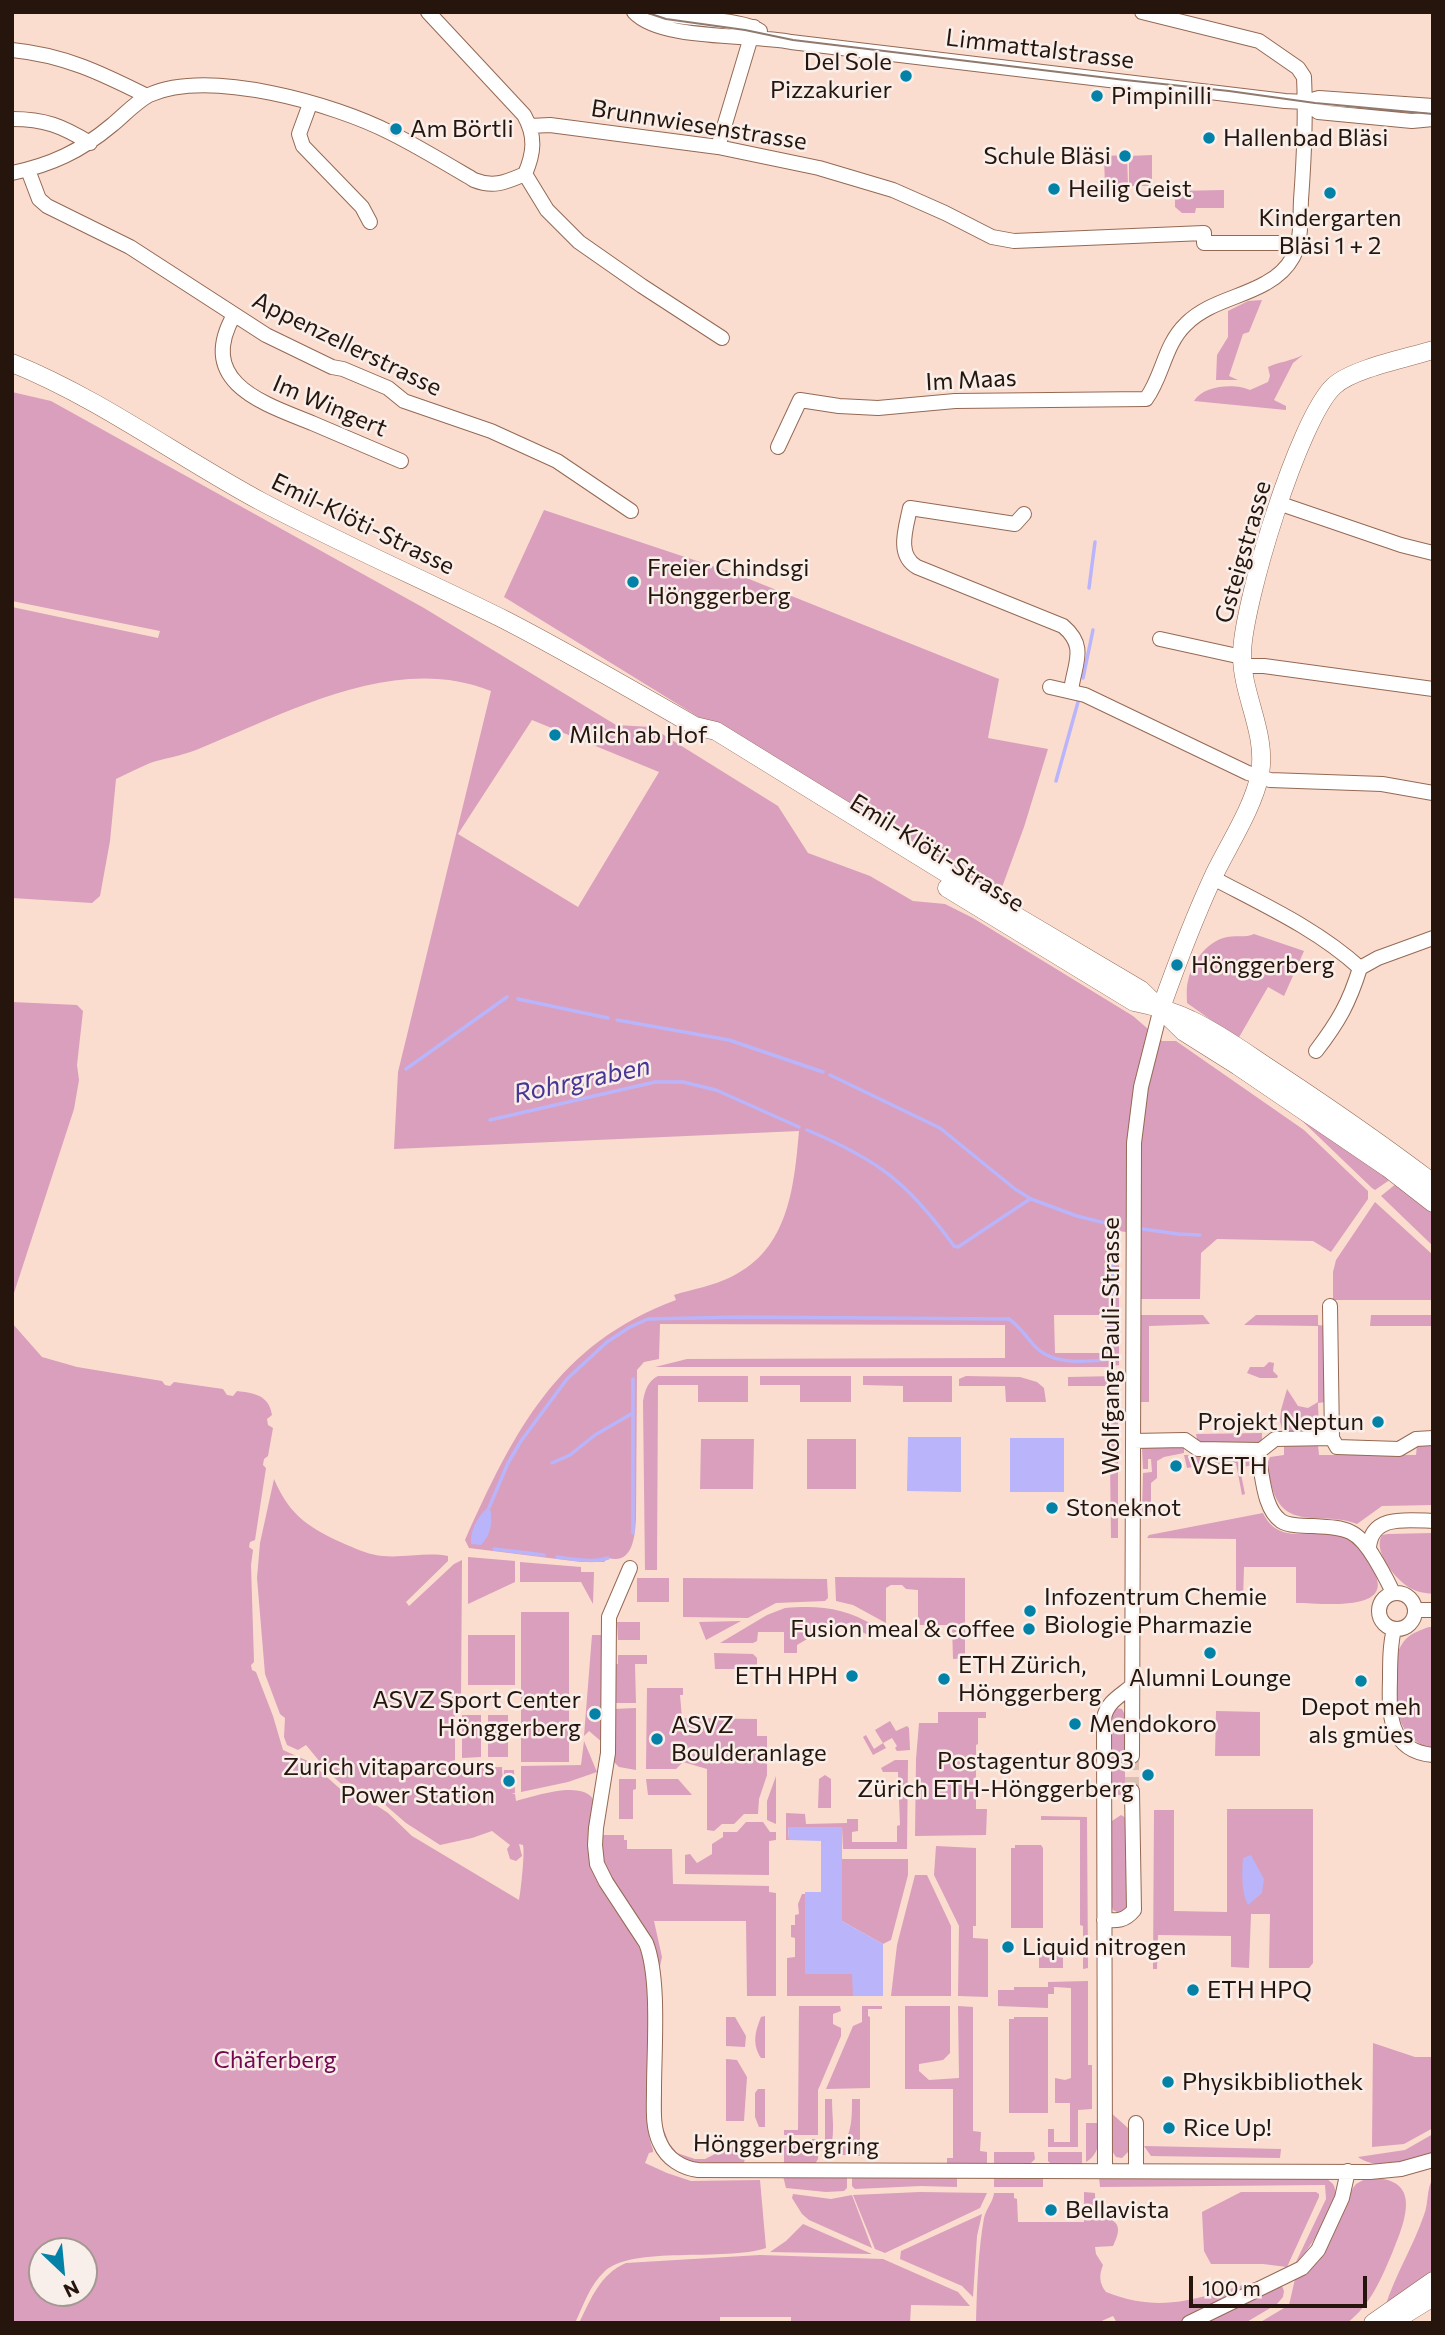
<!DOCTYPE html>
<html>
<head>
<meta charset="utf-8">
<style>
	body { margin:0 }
	#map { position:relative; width:1445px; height:2335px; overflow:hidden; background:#faddcf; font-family:Commissioner,sans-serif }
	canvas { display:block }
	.frame { position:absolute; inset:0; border:14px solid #26150d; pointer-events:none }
	.north { position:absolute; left:28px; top:2237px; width:70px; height:70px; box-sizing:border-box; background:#f9efea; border:2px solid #a59892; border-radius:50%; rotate:154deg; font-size:19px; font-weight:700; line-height:28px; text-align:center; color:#26150d }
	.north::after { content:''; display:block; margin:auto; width:24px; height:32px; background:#0481a6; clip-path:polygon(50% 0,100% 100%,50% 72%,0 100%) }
	.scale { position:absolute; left:1189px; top:2276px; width:178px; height:32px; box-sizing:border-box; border:4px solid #26150d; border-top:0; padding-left:9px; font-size:21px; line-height:24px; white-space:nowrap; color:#26150d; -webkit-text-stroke:5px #f9efea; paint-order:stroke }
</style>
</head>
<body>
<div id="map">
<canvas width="1445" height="2335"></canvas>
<div class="frame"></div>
<div class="north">N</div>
<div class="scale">100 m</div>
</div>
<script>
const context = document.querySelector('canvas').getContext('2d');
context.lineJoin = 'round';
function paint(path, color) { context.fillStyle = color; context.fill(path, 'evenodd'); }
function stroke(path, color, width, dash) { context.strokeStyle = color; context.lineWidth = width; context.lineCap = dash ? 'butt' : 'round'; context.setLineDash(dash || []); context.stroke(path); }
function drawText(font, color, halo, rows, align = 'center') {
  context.font = font + ' Commissioner,sans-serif'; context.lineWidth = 5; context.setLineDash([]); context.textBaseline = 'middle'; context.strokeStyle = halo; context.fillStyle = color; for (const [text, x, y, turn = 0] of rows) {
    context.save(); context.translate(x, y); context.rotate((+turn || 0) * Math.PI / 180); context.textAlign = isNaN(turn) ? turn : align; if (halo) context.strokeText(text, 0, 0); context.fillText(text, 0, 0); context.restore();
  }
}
paint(new Path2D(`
	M1127 155 1128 186 1105 187 1104 156Z
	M1152 155V186H1129V156Z
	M1224 190V208H1196L1195 213H1182L1175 207V191Z
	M1262 300 1249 332 1243 334 1229 376 1238 380H1216L1217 355 1228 337V311L1248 301Z
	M1303 355 1293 363 1274 400 1286 406V410L1194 401C1203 385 1236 383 1250 390L1268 382 1270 376 1268 367C1279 362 1291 361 1303 355Z
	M12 392 51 401 424 608 616 725 651 727 778 806 808 853 870 876 913 901 945 904 973 918 1133 1016 1162 1041H1176L1304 1130 1368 1191V1199L1331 1252 1313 1241 1217 1239 1201 1253 1200 1299H1139V1234L1119 1231V1365L1107 1367H655L687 1359 1005 1358V1325L660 1324 659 1359 644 1362 637 1370 636 1519C635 1536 633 1565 608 1558L604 1562H581L469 1548 465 1540C514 1431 557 1344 676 1300L674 1295C693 1289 713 1286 731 1277 789 1249 794 1187 799 1131L394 1149 398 1072 491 691C393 652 286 714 196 750 181 756 165 758 150 763 138 768 127 774 116 779L110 841 100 896 92 903 12 898V607L158 638 160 631 12 601ZM532 720 659 772 578 907 458 834ZM1054 1315H1105L1106 1353H1055Z
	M544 510 739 575 999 679 988 738 1048 749 1024 827 997 901 504 597Z
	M1254 934 1304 951 1284 996 1268 987 1238 1039 1187 1003C1187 996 1186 988 1188 981 1192 962 1207 941 1227 937 1236 935 1245 938 1254 934Z
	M12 1002 77 1005 83 1011 77 1065 79 1080 74 1109 12 1299Z
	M1297 1116 1391 1179 1375 1190 1372 1188Z
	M1397 1183 1433 1211V1246L1381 1196Z
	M1375 1202 1433 1255V1300H1333V1272L1336 1260Z
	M1139 1315H1203L1210 1324 1149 1326V1402H1139Z
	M1256 1315H1318V1325L1326 1326V1402L1318 1403 1319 1434H1283L1280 1421 1281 1410 1287 1389 1298 1406 1308 1408 1318 1402V1326L1244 1325Z
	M1371 1315H1433V1326H1370Z
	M12 1323 42 1357 77 1367 162 1381 165 1385 170 1386 174 1382 223 1389 227 1395 233 1396 237 1391C254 1393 269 1395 272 1415L267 1419 268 1425 273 1428 268 1456 264 1459 263 1465 266 1468 255 1540 250 1542 249 1547 253 1550 251 1565 254 1662 251 1665 252 1670 256 1672 273 1716 283 1750 310 1762 347 1795 376 1805 388 1813 412 1836 519 1900C521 1890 525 1852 523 1845L519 1844 522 1856 516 1861 510 1859 507 1849 510 1845 492 1831 472 1838 440 1845 406 1823 383 1803 351 1792 330 1774 306 1745 298 1750 287 1745 284 1737 285 1718 280 1714 265 1674 257 1578 260 1543 274 1479C290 1517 311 1529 347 1545 359 1550 370 1555 383 1556 404 1558 427 1552 448 1556V1561L406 1602 409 1606 454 1564 462 1560 461 1703 455 1704V1768L502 1767 503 1784 504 1770H514L515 1793H511L515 1794 516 1801C536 1796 586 1778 595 1803 580 1868 592 1874 626 1926 634 1937 642 1950 645 1964 653 2005 647 2050 647 2092 647 2112 646 2131 653 2150V2152L649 2153 645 2163 667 2173 691 2181 760 2180 766 2248C725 2262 631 2245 604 2272 590 2285 583 2306 575 2323H12ZM42 2251H84V2293H42Z
	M1269 1362 1274 1363 1273 1371 1278 1376 1277 1378H1260L1247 1373 1250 1367H1264Z
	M658 1376H748V1402H698V1385H658L657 1570H645L643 1401C645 1390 648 1381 658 1376Z
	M760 1376H851V1402H800V1385H760Z
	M863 1376H952V1402H903V1386L863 1385Z
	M966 1376 1020 1377 1037 1382 1044 1388 1046 1402H1006L1005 1386H959V1379Z
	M1118 1376V1538H1111L1109 1386H1068V1377Z
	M1262 1433V1444H1198L1196 1434Z
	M701 1439H754L753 1489H700Z
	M807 1439H856V1489H807Z
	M1284 1445H1318L1319 1455H1416L1417 1445H1433V1505L1382 1506 1357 1524C1323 1510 1282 1534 1271 1483 1268 1473 1265 1466 1270 1457L1284 1455Z
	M1142 1448H1184V1453L1164 1457 1157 1461V1478L1151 1483V1512H1142L1143 1473 1152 1472 1151 1459H1148V1469H1143Z
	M1184 1455H1251L1253 1465 1243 1467 1244 1473 1241 1474 1245 1494 1242 1495 1236 1463 1201 1467 1202 1471 1195 1472 1193 1467 1187 1468Z
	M1263 1513C1281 1551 1320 1522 1350 1540 1359 1546 1364 1556 1370 1565 1403 1614 1323 1603 1296 1603V1567H1244L1243 1600 1236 1601V1539L1147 1538 1149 1535Z
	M1433 1533V1594C1425 1593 1417 1592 1410 1588 1396 1580 1372 1551 1382 1535L1388 1534Z
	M468 1557 515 1561V1582L468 1604Z
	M520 1562 581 1567V1572H594L593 1604 581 1582H520Z
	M835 1577 965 1578V1658L953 1659 952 1625H918V1590L906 1589 902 1585H891L886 1588V1623L853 1605 836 1601Z
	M637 1578H669V1602H637Z
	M683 1578 827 1579 828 1598 825 1601 776 1603 748 1618 683 1617Z
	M785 1608C820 1605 845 1608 875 1626L869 1636 848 1623 825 1636 819 1632 797 1645V1653H784V1632H758L757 1641 753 1643H720L767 1615Z
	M521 1612H569V1762H521Z
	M741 1621 706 1640 699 1622Z
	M617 1622H640V1640H618Z
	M1429 1627H1433V1749C1388 1737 1397 1692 1397 1655 1403 1637 1412 1633 1429 1627Z
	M468 1635H515V1685H468Z
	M592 1635H603V1743L589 1731 584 1736Z
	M714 1653 753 1654 757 1658V1669H715Z
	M618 1655H647V1664H635L636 1703H614V1664H618Z
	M647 1688H683V1695H680L682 1718 757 1719V1736H767V1775L759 1799 758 1814H744L734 1824H722L714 1831 707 1830V1769L683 1762 676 1769H646Z
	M636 1708V1770L619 1767 614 1762V1709Z
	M1116 1708 1122 1709 1125 1715V1795H1110L1111 1715Z
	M1216 1711 1260 1712V1756H1215Z
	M938 1712H986V1718H978V1744L976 1745V1809H987L986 1835 915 1836 916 1759 919 1723H938Z
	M462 1715H481V1757L462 1758Z
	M488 1715H508V1757H488Z
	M890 1721 896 1731 907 1726 909 1728 910 1750 897 1751 895 1748 897 1746 892 1738 883 1743 886 1748 873 1755 863 1737 866 1735 874 1749 883 1743 875 1730Z
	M584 1741 597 1772 568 1782 521 1792V1766L581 1765Z
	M895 1760H908L907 1849H843L842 1827 788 1828 789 1840H786V1813L805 1814 806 1824 847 1823V1819H858V1831L852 1832V1842H897V1826L900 1825 898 1772H883L881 1768Z
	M825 1775 831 1779V1808H818L819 1779Z
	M776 1776V1824L767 1820V1801Z
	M619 1779H636V1789L633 1790V1819H619Z
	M646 1779H678L692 1795H648Z
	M1227 1809H1313V1963L1309 1968H1269L1270 1914H1251L1249 1968 1231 1967V1936L1158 1935 1157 1969H1153L1154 1810H1174V1911L1227 1912Z
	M1121 1815 1126 1818 1127 1911 1119 1913 1113 1910 1112 1907V1821Z
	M1041 1816 1087 1817 1088 1968 1083 1969V1926L1080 1925V1820H1041Z
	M746 1822H763L770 1832H776V1840L769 1841V1875L685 1874V1855L690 1854 697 1863 712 1854V1844L723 1837V1832H737Z
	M601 1835H624V1840H627V1849H672L673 1884 769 1886V1892L776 1893V1996H747L746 1921H654L662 1957 659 1971 604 1866Z
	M1015 1845H1041L1043 1848V1928H1011V1848H1015Z
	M936 1846 976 1848V1926H973V1938L988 1939V1997L958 1996 959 1926 934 1875Z
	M842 1859H908V1875L891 1940 883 1944 842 1921Z
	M915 1875H927L951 1926V1996H891L897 1945Z
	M802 1894H805V1974H853V1996H787V1958L795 1957V1938L791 1937V1925H795V1915L799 1914 798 1904Z
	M1039 1952H1063V1968H1039Z
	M1088 1981V2065H1092V2109L1078 2110V2147H1048V2129H1054V2142H1070V2103H1055V2078L1065 2080 1071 2078V1988L1054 1987V1994H1048V2008L998 2006V1990H1014V1987H1048V1982Z
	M662 2005V2125L669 2143 677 2153 695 2159H705L729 2147H740L747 2155 743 2164 688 2162 675 2155 663 2138 659 2110Z
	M799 2006H840L841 2011 833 2014V2024L841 2028V2036L818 2090V2135H784V2130H798Z
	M862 2006H882V2009H868V2016L870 2017V2088L826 2089 853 2026 862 2022Z
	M905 2006H950V2053L943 2060 919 2064V2071L929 2080 959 2078 958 2006 973 2007V2131L981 2132 980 2151 987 2152V2164H947V2158H953V2089H905Z
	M765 2016V2058H761C752 2044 755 2032 761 2017Z
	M726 2017H735L746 2036 745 2047 726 2046Z
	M1014 2017H1048V2113H1009V2019H1014Z
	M1373 2043 1415 2057H1433V2128L1404 2144 1372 2147Z
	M726 2059 737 2060 747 2077 744 2121H726Z
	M758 2089H765V2127H759L755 2117V2093Z
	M825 2099H832C832 2117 835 2130 831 2147L828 2148 825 2146Z
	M852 2099H860V2156L843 2155 837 2152C852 2136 852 2121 852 2099Z
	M1109 2111 1128 2128 1129 2151 1122 2158 1116 2157 1112 2151Z
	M1086 2123H1099C1099 2139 1101 2153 1086 2162Z
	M1433 2134V2152L1430 2154C1406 2161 1380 2172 1358 2157L1405 2150Z
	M784 2139 789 2140V2143H812V2139H818V2159L815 2164H784Z
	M1144 2146 1281 2149 1280 2158 1151 2156Z
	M994 2152H1034L1035 2159 1030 2164H994Z
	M1048 2152H1082V2164L1052 2165 1048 2161Z
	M783 2176 847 2177V2188L844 2191 826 2192 786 2188Z
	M852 2177H957V2187L921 2186 855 2189 852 2186Z
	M994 2177H1043V2187H994Z
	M1099 2177 1326 2178 1333 2184C1335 2188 1336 2191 1335 2195 1332 2212 1308 2253 1295 2264L1326 2199 1325 2185 1100 2187Z
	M1367 2178C1422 2176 1407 2217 1393 2251 1382 2277 1371 2305 1347 2323H1259L1289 2305 1295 2279C1326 2261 1338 2219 1353 2188L1356 2184Z
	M1433 2178V2273L1385 2307C1395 2275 1413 2247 1424 2215 1429 2202 1426 2190 1433 2178Z
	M920 2192 987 2193 980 2208 885 2253 875 2249 853 2195Z
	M1084 2192 1095 2193C1095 2197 1095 2201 1097 2205 1106 2224 1128 2216 1113 2246L1095 2247 1096 2254 1103 2265C1099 2275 1099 2283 1106 2292 1167 2316 1203 2295 1262 2280V2283L1179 2322 1117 2323 1113 2316 1097 2323H976C977 2288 978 2252 984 2218 986 2209 993 2202 994 2193H1014V2198L1017 2199 1018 2222H1084Z
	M1241 2192H1316L1319 2194V2197L1287 2267 1263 2264H1211L1204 2251 1202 2212Z
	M793 2194 831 2199 852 2195 872 2248 809 2220 802 2214 792 2198Z
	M982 2214 977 2236 973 2297 962 2286 900 2259 901 2251Z
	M803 2224 872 2254 770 2252 786 2241Z
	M760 2255 883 2259 958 2292 970 2306 911 2305 910 2323H791V2317H720V2323H579C591 2299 600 2274 626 2263Z
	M1282 2286 1284 2291 1283 2297 1277 2304 1245 2323H1203Z`), '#d99fbc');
paint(new Path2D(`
	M908 1437H961V1492L907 1491Z
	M1010 1438H1064V1492H1010Z
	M486 1509 491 1511C492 1526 491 1534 481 1545L471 1544C470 1531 477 1518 486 1509Z
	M788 1827H842V1921L883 1944V1996H853L852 1974H805V1892H821V1841L789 1840Z
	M1251 1855 1264 1879 1262 1893 1248 1905C1241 1893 1242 1872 1243 1858Z`), '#bab5fa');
stroke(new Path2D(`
	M1089 588 1095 542
	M1083 678 1093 630
	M1056 781 1078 702
	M518 999 608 1018
	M617 1020 729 1040 823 1072
	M406 1069 507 997
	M830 1075 940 1128 1015 1189 1031 1199 1077 1216 1117 1226
	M490 1120 655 1082H683L716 1090 799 1127
	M807 1130C879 1160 908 1183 954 1246L958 1247 1030 1199
	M1143 1229 1178 1234 1200 1235
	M633 1379V1533
	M552 1463 570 1455 595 1435 633 1413
	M488 1510 508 1463 521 1441 567 1379 607 1342 630 1327 648 1319 741 1317 1009 1319C1019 1326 1024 1334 1032 1343 1049 1365 1080 1362 1105 1360L1112 1353 1113 1235 1111 1226
	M494 1549 544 1555
	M557 1557C574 1559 593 1563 608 1558`), '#bab5fa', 3.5);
stroke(new Path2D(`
	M1132 1756V1791`), '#dabfb2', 14, [14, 7]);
const minor = new Path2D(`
	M634 12C661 41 751 34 791 42L1285 101 1305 102 1319 98 1433 106
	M656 12C682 20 742 18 760 31
	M12 50C64 55 101 73 147 96
	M1305 102 1318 112 1412 121 1433 119
	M310 104 299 134 303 146 362 207 370 222
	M12 119C45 119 62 126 90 143
	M530 126 550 125 718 147 819 168 893 190 945 213 992 237 1014 241 1204 233V243H1288L1297 247
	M718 147 754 27
	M28 170 39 199 47 206 130 247 266 335 332 367 343 369 388 388 404 401 491 431 557 461 631 511
	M12 173C51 165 81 151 112 125 123 116 136 102 149 95 209 68 335 104 391 133 419 147 447 164 474 180 494 188 506 182 525 174 534 153 536 136 524 115L428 12
	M525 174 547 210 579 242 642 286 722 338
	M234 315C196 382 262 403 312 423 342 436 371 448 401 461
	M778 447 800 400 839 406 878 408 955 401 1146 399C1163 376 1164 345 1186 324 1208 302 1240 298 1266 283 1277 277 1287 268 1293 257 1302 240 1300 219 1301 200 1304 159 1306 118 1304 77L1298 68 1259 41 1142 12
	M1278 503 1401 545 1433 553
	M1024 514 1015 524 910 508C906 528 896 555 917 567L1063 626C1088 647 1074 664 1071 691
	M1160 639 1242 657
	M1242 666H1264L1433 689
	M1050 687 1085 695 1248 773 1270 780 1382 784 1433 793
	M1213 878C1264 905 1317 929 1360 968
	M1360 968 1378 958 1433 938
	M1316 1051C1339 1021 1349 1003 1360 968
	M1330 1306 1332 1438
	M1332 1438 1337 1447 1399 1449 1416 1439 1433 1438
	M1133 1441 1185 1440 1198 1449 1261 1450 1275 1439 1332 1438
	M1259 1460C1263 1478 1264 1509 1281 1521 1289 1526 1303 1526 1313 1526 1348 1528 1357 1529 1375 1559 1382 1571 1388 1581 1393 1593
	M1369 1549C1370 1514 1408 1520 1433 1521
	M630 1568 609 1617 608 1753 596 1828 595 1845 597 1864 606 1882 646 1943C660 1978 654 2050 654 2089 654 2107 652 2127 660 2143 667 2159 682 2168 698 2170L1370 2172 1401 2169 1433 2160
	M1379 1611a18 18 0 1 1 36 0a18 18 0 1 1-36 0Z
	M1416 1610H1433
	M1394 1629C1390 1645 1390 1662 1390 1679 1389 1713 1388 1751 1433 1755
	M1132 1756 1134 1143 1141 1087 1161 1008
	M1104 1920C1117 1921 1125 1921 1134 1910L1132 1791
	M1136 2123V2171
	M1105 2170 1104 1718C1107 1702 1120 1696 1132 1686
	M1189 2323 1302 2268 1318 2250 1342 2198 1348 2171`);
const tertiary = new Path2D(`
	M12 363C101 399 178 457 262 502 342 544 424 580 505 620 569 653 632 690 695 726L716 731 1011 913 1141 990 1184 1032 1238 1066 1388 1168 1433 1203
	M947 888 1134 1002C1154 1006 1173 1011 1191 1020 1221 1034 1250 1056 1278 1074 1331 1109 1383 1145 1433 1183
	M1161 1008C1177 963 1194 918 1214 875 1229 844 1253 808 1260 774 1267 732 1242 696 1242 655 1242 606 1299 418 1334 386 1352 369 1407 358 1433 350
	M1394 2321 1433 2297
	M1373 2323 1433 2281`);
stroke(minor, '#946954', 16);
stroke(tertiary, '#946954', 19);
stroke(minor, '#fff', 14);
stroke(tertiary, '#fff', 18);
stroke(new Path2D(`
	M645 12 666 19 745 30 793 40 1125 80 1229 91 1315 103 1433 114`), '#90796e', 2);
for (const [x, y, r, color] of [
	[906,76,7,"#0481a6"],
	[1097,96,7,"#0481a6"],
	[396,129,7,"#0481a6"],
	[1209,138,7,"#0481a6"],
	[1125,156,7,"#0481a6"],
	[1054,189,7,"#0481a6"],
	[1330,193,7,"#0481a6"],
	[633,582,7,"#0481a6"],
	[555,735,7,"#0481a6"],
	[1177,965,7,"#0481a6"],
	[1378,1422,7,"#0481a6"],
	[1176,1466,7,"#0481a6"],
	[1052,1508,7,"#0481a6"],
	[1030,1611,7,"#0481a6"],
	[1029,1629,7,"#0481a6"],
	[1210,1653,7,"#0481a6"],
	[852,1676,7,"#0481a6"],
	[944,1679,7,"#0481a6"],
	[1361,1681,7,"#0481a6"],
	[595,1714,7,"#0481a6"],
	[1075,1724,7,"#0481a6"],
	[657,1739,7,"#0481a6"],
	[1148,1775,7,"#0481a6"],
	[509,1781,7,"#0481a6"],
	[1008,1947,7,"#0481a6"],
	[1193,1990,7,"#0481a6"],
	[1168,2082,7,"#0481a6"],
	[1169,2128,7,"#0481a6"],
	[1051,2210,7,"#0481a6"]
]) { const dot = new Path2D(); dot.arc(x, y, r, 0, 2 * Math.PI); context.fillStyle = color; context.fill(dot); stroke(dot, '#f9efea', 2.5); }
drawText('24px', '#26150d', '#f9efea', [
	["Limmattalstrasse",1040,49,7],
	["Brunnwiesenstrasse",699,125,9],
	["Appenzellerstrasse",347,344,26],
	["Im Maas",971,380,-3],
	["Im Wingert",330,406,23],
	["Emil-Klöti-Strasse",363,524,26],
	["Gsteigstrasse",1243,552,-74],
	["Emil-Klöti-Strasse",937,853,32],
	["Wolfgang-Pauli-Strasse",1111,1346,-90],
	["Hönggerbergring",786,2145,1]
]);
drawText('24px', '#26150d', '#f9efea', [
	["Del Sole",892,62,"right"],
	["Pizzakurier",892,90,"right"],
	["Pimpinilli",1111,96],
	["Am Börtli",410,129],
	["Hallenbad Bläsi",1223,138],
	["Schule Bläsi",1111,156,"right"],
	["Heilig Geist",1068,189],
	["Kindergarten",1330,218,"center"],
	["Bläsi 1 + 2",1330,246,"center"],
	["Freier Chindsgi",647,568],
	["Hönggerberg",647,596],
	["Milch ab Hof",569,735],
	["Hönggerberg",1191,965],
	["Projekt Neptun",1364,1422,"right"],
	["VSETH",1190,1466],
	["Stoneknot",1066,1508],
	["Infozentrum Chemie",1044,1597],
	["Biologie Pharmazie",1044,1625],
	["Fusion meal & coffee",1015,1629,"right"],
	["ETH Zürich,",958,1665],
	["Hönggerberg",958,1693],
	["ETH HPH",838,1676,"right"],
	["Alumni Lounge",1210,1678,"center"],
	["ASVZ Sport Center",581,1700,"right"],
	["Hönggerberg",581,1728,"right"],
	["Depot meh",1361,1707,"center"],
	["als gmües",1361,1735,"center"],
	["Mendokoro",1089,1724],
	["ASVZ",671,1725],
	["Boulderanlage",671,1753],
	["Postagentur 8093",1134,1761,"right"],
	["Zürich ETH-Hönggerberg",1134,1789,"right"],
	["Zurich vitaparcours",495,1767,"right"],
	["Power Station",495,1795,"right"],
	["Liquid nitrogen",1022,1947],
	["ETH HPQ",1207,1990],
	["Physikbibliothek",1182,2082],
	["Rice Up!",1183,2128],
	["Bellavista",1065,2210]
], 'left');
drawText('24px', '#740850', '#f9efea', [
	["Chäferberg",275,2060]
]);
drawText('italic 26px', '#493596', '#f9efea', [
	["Rohrgraben",582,1080,-12]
]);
</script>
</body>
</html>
